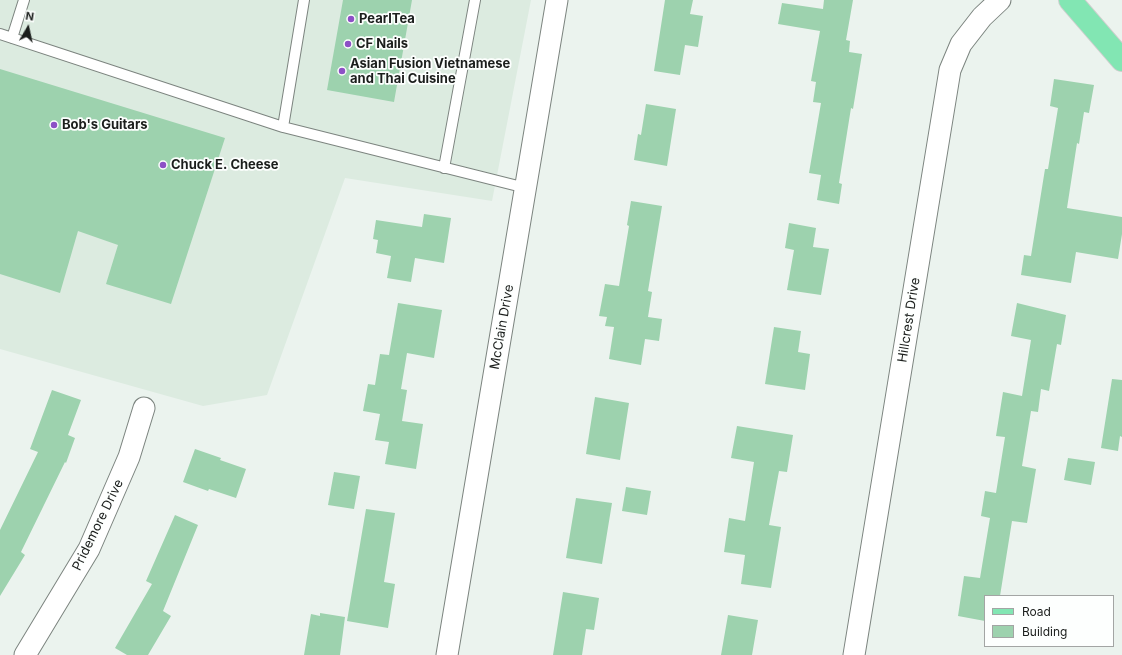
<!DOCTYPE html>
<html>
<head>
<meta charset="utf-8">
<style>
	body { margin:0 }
	#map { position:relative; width:1122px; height:655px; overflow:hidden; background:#ebf3ee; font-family:Inter,sans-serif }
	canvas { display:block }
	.legend { position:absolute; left:984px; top:595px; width:130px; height:52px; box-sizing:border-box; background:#fdfffe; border:1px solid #a3a5a4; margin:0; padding:5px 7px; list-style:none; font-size:12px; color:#1b1e1c }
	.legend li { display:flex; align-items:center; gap:8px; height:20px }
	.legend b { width:20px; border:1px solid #a3a5a4 }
	.north { position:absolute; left:8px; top:8px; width:40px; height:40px; -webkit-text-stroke:3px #fdfffe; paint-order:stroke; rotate:9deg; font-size:11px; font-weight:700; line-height:16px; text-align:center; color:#1b1e1c }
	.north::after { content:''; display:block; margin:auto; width:14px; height:18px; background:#1b1e1c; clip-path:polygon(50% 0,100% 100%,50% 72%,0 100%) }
</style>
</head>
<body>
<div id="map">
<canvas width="1122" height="655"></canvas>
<ul class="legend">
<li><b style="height:5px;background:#82e6b3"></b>Road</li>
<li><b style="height:11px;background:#9dd2ae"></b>Building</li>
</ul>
<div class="north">N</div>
</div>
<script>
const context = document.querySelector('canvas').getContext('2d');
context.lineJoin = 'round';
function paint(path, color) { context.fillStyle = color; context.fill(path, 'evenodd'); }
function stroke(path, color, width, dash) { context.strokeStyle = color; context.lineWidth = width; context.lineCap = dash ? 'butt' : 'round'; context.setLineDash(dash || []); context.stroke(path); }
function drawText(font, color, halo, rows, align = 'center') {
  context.font = font + ' Inter,sans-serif'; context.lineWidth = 3.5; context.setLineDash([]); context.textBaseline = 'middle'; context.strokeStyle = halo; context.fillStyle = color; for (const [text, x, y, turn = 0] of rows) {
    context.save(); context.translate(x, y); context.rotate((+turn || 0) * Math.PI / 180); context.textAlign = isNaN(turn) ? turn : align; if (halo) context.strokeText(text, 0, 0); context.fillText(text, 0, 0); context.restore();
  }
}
paint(new Path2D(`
	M0 0H531L492 201 345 178 267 395 203 406 0 349Z`), '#dcebe0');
paint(new Path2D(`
	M343 0H412L394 102 327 90Z
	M665 0H693L690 14 703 16 698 47 685 45 680 75 654 71Z
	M824 0H853L846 40 850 41 849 52 862 54 853 109 851 108 839 183 842 184 839 204 817 200 821 175 809 173 821 103 813 102 816 82 811 81 820 31 778 24 782 3 823 9Z
	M0 69 225 138 171 304 106 284 118 245 78 231 60 293 0 274Z
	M1054 79 1094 85 1089 113 1084 112 1079 144 1077 143 1067 208 1122 217V234L1118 259 1076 252 1071 283 1021 275 1024 255 1031 256 1045 169H1048L1058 108 1050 106Z
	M646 104 676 109 667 166 634 160 638 134 641 135Z
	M631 201 662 206 648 291 652 292 648 317 662 319 659 341 645 339 641 365 609 359 614 327 605 326 607 317 599 316 605 284 619 286 629 226 627 225Z
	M424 214 451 218 444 263 415 258 411 282 387 278 391 256 376 253 378 240 373 239 376 220 422 227Z
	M789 223 816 228 813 247 829 249 821 295 787 290 794 250 785 248Z
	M398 303 442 310 434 358 407 353 401 389 407 390 402 421 423 424 416 469 385 464 389 442 375 440 380 414 363 411 368 384 375 385 380 354 389 355Z
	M1017 303 1066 315 1061 345 1057 344 1049 391 1041 389 1038 412 1031 411 1022 466 1036 469 1027 523 1012 521 1000 596H985V621L958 616 964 576 980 578 990 518 981 516 985 491 996 493 1005 437 996 436 1003 392 1022 396 1031 340 1011 336Z
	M774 327 801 331 798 352 810 354 805 390 765 384Z
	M1112 379 1122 380V437L1120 436 1118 451 1101 448Z
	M52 390 81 400 68 435 75 438 66 463 65 462 21 552 25 555 0 596V530L38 452 30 449Z
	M595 397 629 403 620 460 586 454Z
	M737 426 793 435 787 472 779 471 769 525 781 527 771 588 741 584 745 555 724 552 729 518 745 521 754 462 731 458Z
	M195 449 221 458 220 460 246 469 236 498 209 489 208 491 183 482Z
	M1068 458 1095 462 1091 485 1064 480Z
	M334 472 360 476 354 509 328 505Z
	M626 487 651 491 647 515 622 511Z
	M576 498 612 503 602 564 566 558Z
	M366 509 395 513 384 582 395 584 388 628 347 621Z
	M175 515 198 525 163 611 171 616 148 655H127L115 648 152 584 146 581Z
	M563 592 599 598 594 630 586 629 582 655H553Z
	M320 613 345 617 340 655H304L311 614 320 616Z
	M728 615 758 620 752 655H721Z`), '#9dd2ae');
const lane = new Path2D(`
	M0 34 283 127 526 188
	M12 38 24 0
	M283 127 304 0
	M444 168 475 0`);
const street = new Path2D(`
	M25 655 89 549 129 457 144 408
	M447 655 557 0
	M854 655 950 70 961 44 982 17 1000 0`);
const primary = new Path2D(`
	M1070 0 1122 60`);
stroke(lane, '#7c847f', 12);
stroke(street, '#7c847f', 23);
stroke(primary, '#cdcecd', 24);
stroke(lane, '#fff', 10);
stroke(street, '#fff', 21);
stroke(primary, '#82e6b3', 22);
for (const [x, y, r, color] of [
	[351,19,4,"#8d50c6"],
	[348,44,4,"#8d50c6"],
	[342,71,4,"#8d50c6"],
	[54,125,4,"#8d50c6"],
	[163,165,4,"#8d50c6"]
]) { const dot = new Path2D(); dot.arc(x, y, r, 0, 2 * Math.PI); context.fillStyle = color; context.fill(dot); stroke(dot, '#fdfffe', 1.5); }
drawText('bold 13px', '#1b1e1c', '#fdfffe', [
	["PearlTea",359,19],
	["CF Nails",356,44],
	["Asian Fusion Vietnamese",350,64],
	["and Thai Cuisine",350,79],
	["Bob's Guitars",62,125],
	["Chuck E. Cheese",171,165]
], 'left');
drawText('13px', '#1b1e1c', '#fdfffe', [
	["Hillcrest Drive",909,320,-81],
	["McClain Drive",502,327,-80],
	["Pridemore Drive",98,525,-64]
]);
</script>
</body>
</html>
